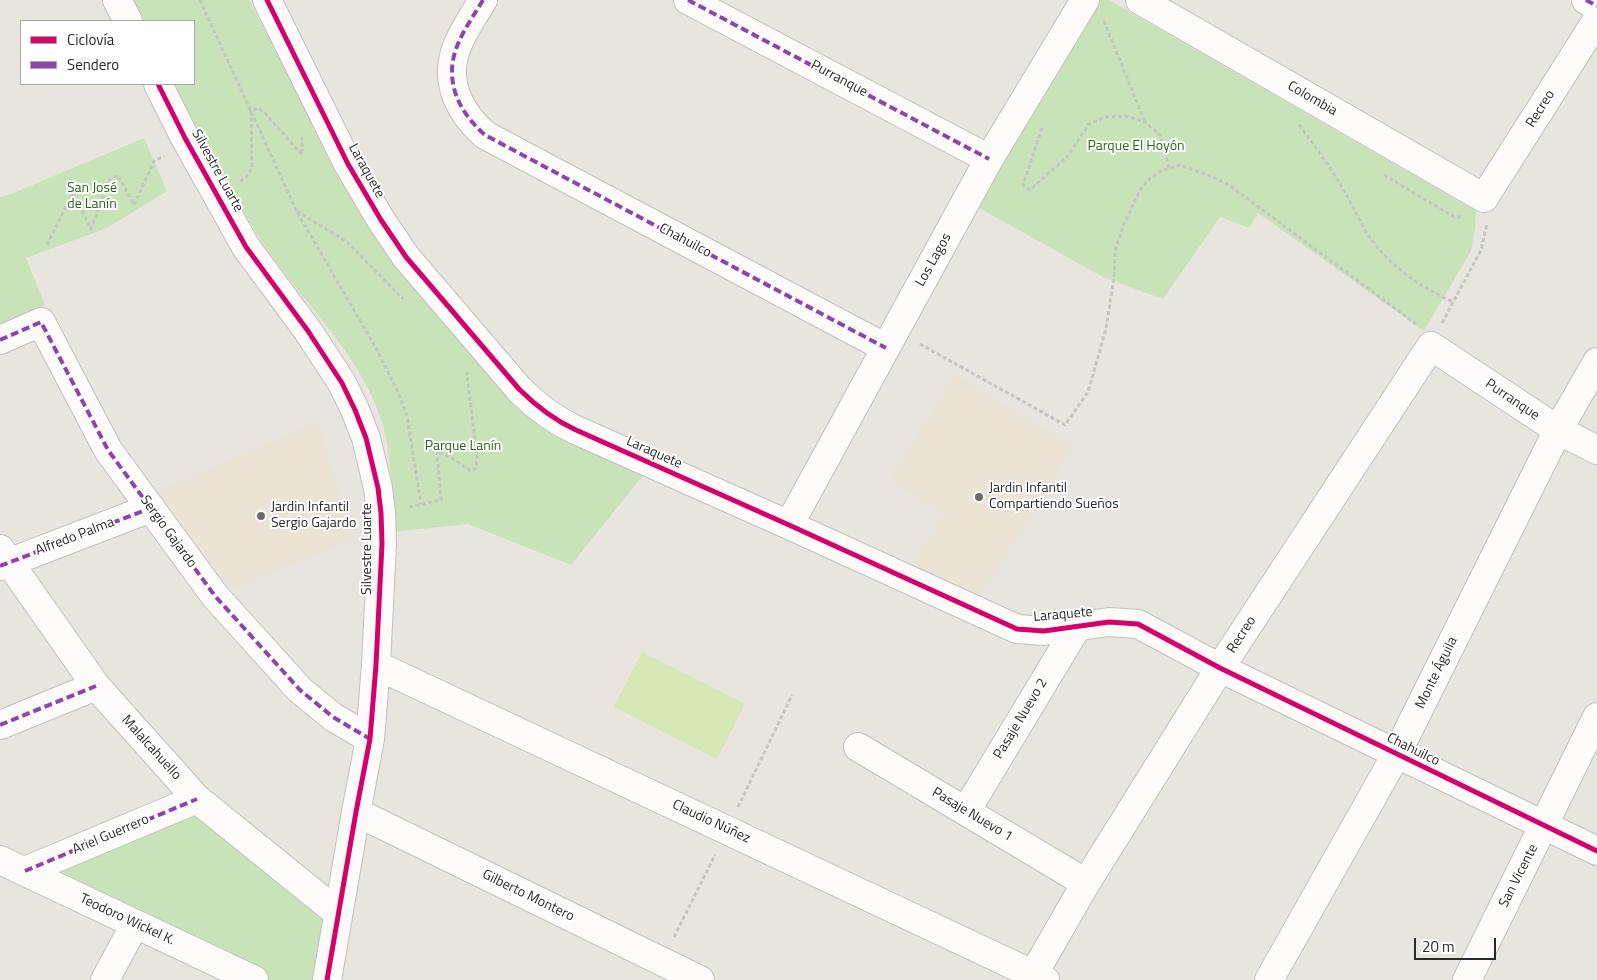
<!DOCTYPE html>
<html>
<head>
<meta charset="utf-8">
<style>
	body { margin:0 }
	#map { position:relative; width:1597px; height:980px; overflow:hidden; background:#e8e4de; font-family:"Titillium Web",sans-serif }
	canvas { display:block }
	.legend { position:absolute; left:20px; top:20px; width:175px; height:65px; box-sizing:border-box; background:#fff; border:1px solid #a9a9a9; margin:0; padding:6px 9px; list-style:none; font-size:15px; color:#292929 }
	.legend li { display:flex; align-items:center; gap:10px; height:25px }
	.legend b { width:25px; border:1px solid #a9a9a9 }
	.scale { position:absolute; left:1414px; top:938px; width:82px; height:22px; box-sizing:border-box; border:2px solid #292929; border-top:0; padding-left:6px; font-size:15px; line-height:18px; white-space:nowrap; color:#292929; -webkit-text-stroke:4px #fff; paint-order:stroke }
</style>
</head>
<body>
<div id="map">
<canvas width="1597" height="980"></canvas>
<ul class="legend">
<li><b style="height:6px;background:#d6006c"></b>Ciclovía</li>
<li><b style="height:6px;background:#8e44ad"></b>Sendero</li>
</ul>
<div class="scale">20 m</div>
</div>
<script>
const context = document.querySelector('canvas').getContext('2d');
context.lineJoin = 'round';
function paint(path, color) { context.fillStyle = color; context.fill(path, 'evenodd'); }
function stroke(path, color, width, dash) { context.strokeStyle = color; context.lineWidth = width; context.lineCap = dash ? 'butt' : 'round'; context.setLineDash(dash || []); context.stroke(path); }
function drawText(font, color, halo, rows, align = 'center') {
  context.font = font + ' "Titillium Web",sans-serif'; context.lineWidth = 4; context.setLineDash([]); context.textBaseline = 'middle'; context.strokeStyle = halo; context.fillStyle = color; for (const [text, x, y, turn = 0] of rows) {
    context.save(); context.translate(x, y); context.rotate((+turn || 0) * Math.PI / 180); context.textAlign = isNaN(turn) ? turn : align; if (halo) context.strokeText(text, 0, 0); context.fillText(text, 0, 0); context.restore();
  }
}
paint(new Path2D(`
	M954 375 1072 446 977 604 913 565 945 513 890 481Z
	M318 422 353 540 232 589 157 492Z`), '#ebe3d3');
paint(new Path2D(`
	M131 0H249L356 203 500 374 649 468 571 565 468 524 392 532C392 499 392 454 382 422 359 351 303 304 263 243 248 221 236 197 223 174 206 144 189 114 174 84H194V21H142Z
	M1095 0H1109L1476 211 1475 228 1471 251 1424 331 1258 213 1249 228 1220 217 1163 299 1103 277 974 205Z
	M144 138 167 191 107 228 26 258 45 305 0 326V197L11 194Z
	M197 802 336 914 325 980H259L30 872Z`), '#c9e3b8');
paint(new Path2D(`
	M642 652 745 704 717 759 614 707Z`), '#d4e7b5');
const minor = new Path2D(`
	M117 0 128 21
	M267 0 348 164 381 220 406 257 519 389C536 406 554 420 576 430L789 525 1017 629 1044 631 1109 622 1138 624 1220 668 1597 851
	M483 0C473 17 461 33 455 52 445 85 461 114 485 135L886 348
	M688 0 989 159
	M1140 0 1484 198 1597 20
	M1586 0 1597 6
	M158 84 185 138 246 247 308 331 342 383 355 410 366 438 378 488 381 513 382 544 376 665 370 739 356 812 327 980
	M0 340 41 322 108 450 215 596 300 690 333 717 370 739
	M789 525 989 159 1085 0
	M0 549 96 686 197 799 338 913
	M0 566 151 508
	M376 665 1045 980
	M0 725 96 686
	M858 747 1086 883
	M966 811 1077 627
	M356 812 700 980
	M25 871 197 799
	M105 980 135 924
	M1030 980 1086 883 1220 668 1431 346 1558 430 1597 450
	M1269 980 1396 755 1558 430 1597 362
	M1467 980 1597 717`);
const tertiary = new Path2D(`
	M0 860 254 980`);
stroke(minor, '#c1c0c0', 30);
stroke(tertiary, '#c1c0c0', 30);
stroke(new Path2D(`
	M200 0 296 210 377 350 396 388 407 416 421 504
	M1104 21 1145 122
	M1299 125C1315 146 1330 167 1343 189 1351 202 1357 216 1365 230 1386 264 1418 286 1453 302
	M1042 128 1023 185 1030 190 1067 157 1089 124 1105 117 1126 116 1145 122 1161 136 1169 168
	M1384 175 1454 217H1461
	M240 181 245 179 252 168 251 111 258 108 265 113 302 155V137
	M297 211 347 242 403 299
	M47 245 73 193 91 229 110 179 118 175 134 205 154 161 164 156
	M1442 323 1481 250 1487 224
	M920 344 1065 425 1088 392 1106 329 1114 277 1115 252 1123 226 1140 190 1148 180 1159 172 1169 168 1180 165 1210 176 1229 185 1416 324
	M409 507 441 500 437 451 453 459 471 471 476 468 477 457 467 374 469 372
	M738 807 792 695
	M674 937 715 855`), '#c4c4c3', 3, [4, 2.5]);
stroke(minor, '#fcfbfa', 28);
stroke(tertiary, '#fcfbfa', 28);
stroke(new Path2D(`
	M483 0C473 17 461 33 455 52 445 85 461 114 485 135L886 348
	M688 0 989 159
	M1586 0 1597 6
	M0 340 41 322 108 450 215 596 300 690 333 717 370 739
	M0 566 151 508
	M0 725 96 686
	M25 871 197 799`), '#8e44ad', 4, [8, 4]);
stroke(new Path2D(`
	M267 0 348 164 381 220 406 257 519 389C536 406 554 420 576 430L789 525 1017 629 1044 631 1109 622 1138 624 1220 668 1597 851
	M158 84 185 138 246 247 308 331 342 383 355 410 366 438 378 488 381 513 382 544 376 665 370 739 356 812 327 980`), '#d6006c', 5);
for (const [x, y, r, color] of [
	[979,497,5,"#6c6a68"],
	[261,516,5,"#6c6a68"]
]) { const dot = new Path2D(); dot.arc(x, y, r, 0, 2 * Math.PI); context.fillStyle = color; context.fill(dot); stroke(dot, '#fff', 2); }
drawText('14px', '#292929', '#fff', [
	["Purranque",839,79,28],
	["Colombia",1312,99,30],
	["Recreo",1541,109,-58],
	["Silvestre Luarte",217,171,61],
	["Laraquete",366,171,61],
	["Chahuilco",685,241,28],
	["Los Lagos",934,260,-61],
	["Purranque",1512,400,34],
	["Laraquete",654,453,24],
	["Sergio Gajardo",168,532,54],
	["Alfredo Palma",75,537,-21],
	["Silvestre Luarte",368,549,-90],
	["Laraquete",1063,615,-5],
	["Recreo",1242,635,-57],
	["Monte Águila",1437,673,-64],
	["Pasaje Nuevo 2",1021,719,-59],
	["Malalcahuello",151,748,48],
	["Chahuilco",1413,750,26],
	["Pasaje Nuevo 1",972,815,31],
	["Claudio Núñez",711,822,25],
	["Ariel Guerrero",111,835,-23],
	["San Vicente",1519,876,-63],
	["Gilberto Montero",528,896,26],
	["Teodoro Wickel K.",127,920,25]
]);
drawText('14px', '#28651a', '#fff', [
	["Parque El Hoyón",1136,147],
	["San José",92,189],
	["de Lanín",92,205],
	["Parque Lanín",463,447]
]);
drawText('14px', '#292929', '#fff', [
	["Jardin Infantil",989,489],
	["Compartiendo Sueños",989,505],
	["Jardin Infantil",271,508],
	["Sergio Gajardo",271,524]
], 'left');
</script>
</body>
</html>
